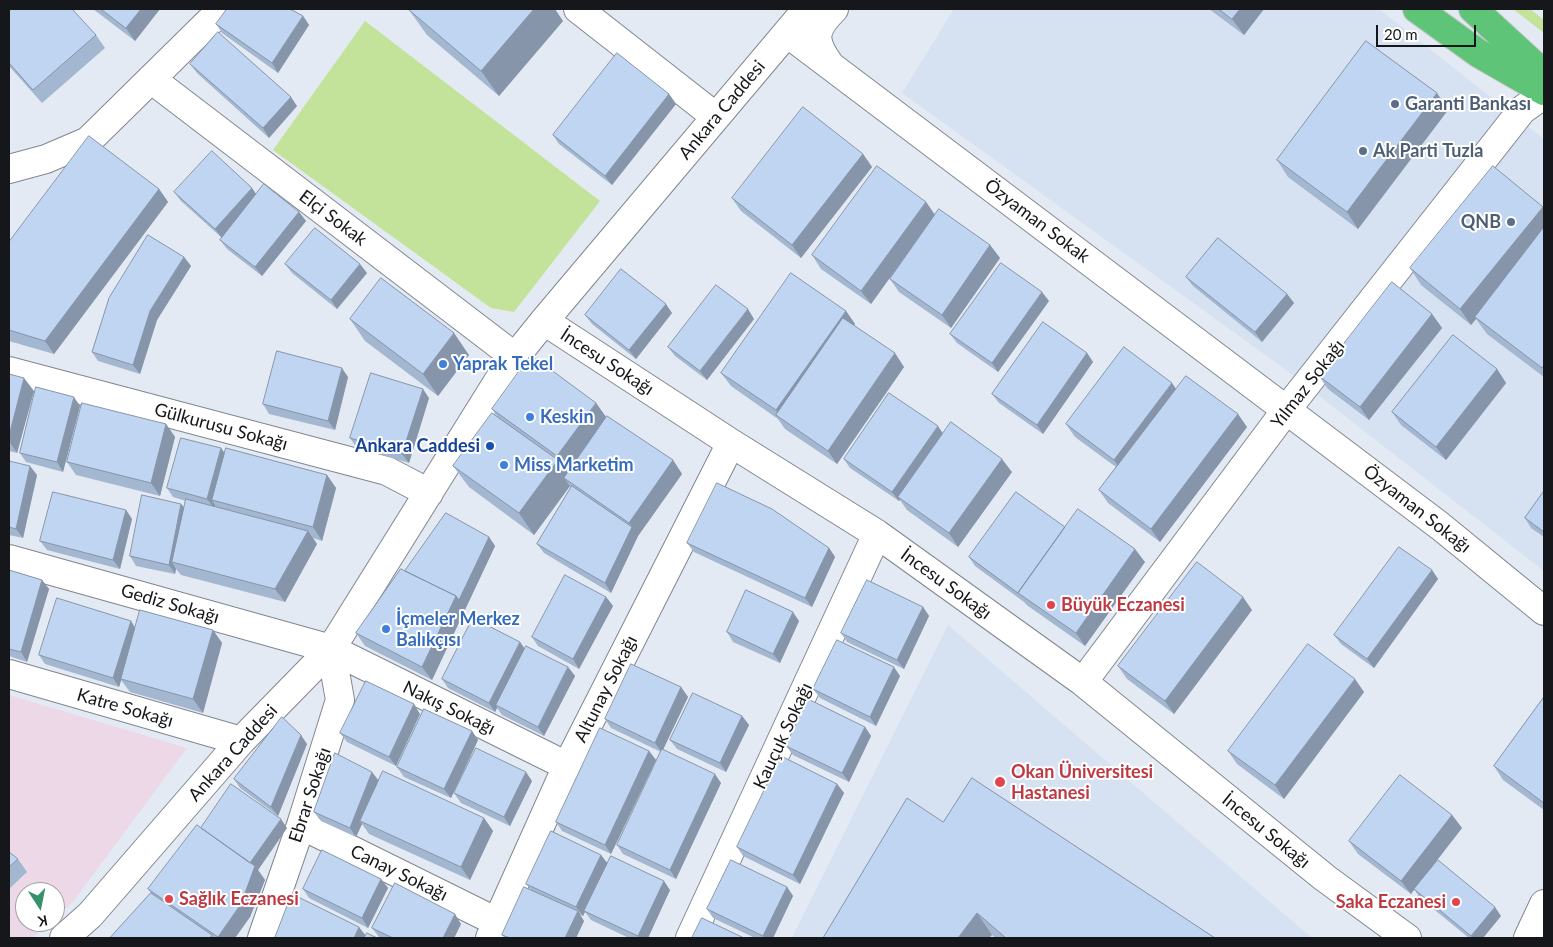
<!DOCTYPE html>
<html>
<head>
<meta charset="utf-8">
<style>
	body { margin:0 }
	#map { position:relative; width:1553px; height:947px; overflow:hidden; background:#e3eaf3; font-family:Lato,sans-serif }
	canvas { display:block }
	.frame { position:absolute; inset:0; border:10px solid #15171a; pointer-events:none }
	.north { position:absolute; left:15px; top:882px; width:50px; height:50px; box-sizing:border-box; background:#fff; border:1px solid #a1a2a3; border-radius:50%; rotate:169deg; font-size:14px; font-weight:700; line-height:20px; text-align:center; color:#15171a }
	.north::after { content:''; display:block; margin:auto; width:18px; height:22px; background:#34936c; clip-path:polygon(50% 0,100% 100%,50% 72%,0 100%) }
	.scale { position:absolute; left:1376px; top:25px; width:100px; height:22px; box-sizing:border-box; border:2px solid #15171a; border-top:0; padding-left:6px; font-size:15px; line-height:18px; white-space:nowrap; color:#15171a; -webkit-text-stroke:4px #fff; paint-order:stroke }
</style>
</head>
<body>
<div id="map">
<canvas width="1553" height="947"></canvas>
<div class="frame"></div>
<div class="north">K</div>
<div class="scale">20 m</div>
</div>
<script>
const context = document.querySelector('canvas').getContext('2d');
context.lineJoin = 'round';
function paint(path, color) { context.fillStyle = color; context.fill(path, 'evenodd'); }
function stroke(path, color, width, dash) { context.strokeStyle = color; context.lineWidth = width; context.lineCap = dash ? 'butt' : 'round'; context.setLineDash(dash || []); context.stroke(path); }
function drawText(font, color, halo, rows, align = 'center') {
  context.font = font + ' Lato,sans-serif'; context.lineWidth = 4; context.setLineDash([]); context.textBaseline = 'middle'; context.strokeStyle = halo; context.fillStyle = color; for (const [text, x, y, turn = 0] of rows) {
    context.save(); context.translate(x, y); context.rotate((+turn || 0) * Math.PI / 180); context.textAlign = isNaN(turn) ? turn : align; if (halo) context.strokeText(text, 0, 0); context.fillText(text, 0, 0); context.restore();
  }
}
paint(new Path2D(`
	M954 9H1379L1544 139V571L1278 364 902 93Z
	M948 625 1312 938H792Z`), '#d6e1f1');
paint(new Path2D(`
	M9 695 187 748 72 903 55 918V892H25V922H51L32 938H9Z`), '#edd8e7');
paint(new Path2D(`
	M1513 9H1530L1544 20V33Z
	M365 21 600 201 514 312 491 308 273 150Z`), '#c2e399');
const minor = new Path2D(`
	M578 9 716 117
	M787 33 1440 526 1544 611
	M830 65C812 40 813 30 834 9
	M151 79 515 357
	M9 169 46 159 88 141 210 21 230 9
	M544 321 731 443 877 534 1083 682 1325 878 1407 938
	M9 371 387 471 429 493
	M9 559 331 649 567 766
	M9 674 241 741
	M1083 682 1287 409 1522 110 1536 100 1544 98
	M301 825 497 922
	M64 938 90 915 241 741 331 649 507 367 544 321 807 9
	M262 938 301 825 340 700 331 649
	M490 938 567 766 731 443
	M690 938 877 534
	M1528 938 1544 904`);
const highway = new Path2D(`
	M1417 9 1478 53 1544 91
	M1473 9 1544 74`);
stroke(minor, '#81878f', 30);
stroke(highway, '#c7c7c8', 30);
stroke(minor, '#fff', 28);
stroke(highway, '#5ec578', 28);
paint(new Path2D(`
	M9 9 96 35 105 48 42 103 9 66Z
	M93 9H160L135 41Z
	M1209 9H1264L1244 35Z
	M409 10 563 21 499 96 427 35Z
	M303 16 309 25 278 73 222 33 216 24Z
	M190 64 297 106 269 138 197 73Z
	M669 94 676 104 612 185 559 144 553 135Z
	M1448 110 1358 229 1288 177 1277 160Z
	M863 154 872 167 801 258 741 211 732 198Z
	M159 189 168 202 54 354 9 341V242Z
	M174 192 256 194 299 212 306 221 262 276 227 249 220 240 222 238 181 201Z
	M926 202 935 215 990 245 1000 258 951 328 899 292 890 279 931 220 871 304 821 269 812 255Z
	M1544 209V377L1487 334 1476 319 1471 325 1421 285 1410 268Z
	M184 257 191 266 157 320 140 374 98 361 92 352Z
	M285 264 367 273 337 309 292 273Z
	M1186 277 1287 294 1294 303 1262 342 1193 286Z
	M1049 301 998 372 957 343 950 334Z
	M846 311 855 324 854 325 904 367 837 464 785 429 778 419 731 386 721 373Z
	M672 313 636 359 592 324 585 315Z
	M1432 314 1442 328 1369 420 1328 389 1319 376Z
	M350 319 469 355 438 396 365 341Z
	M754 319 707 380 675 356 668 347Z
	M1087 353 1093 362 1043 434 999 403 992 394Z
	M1497 369 1506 383 1446 460 1401 425 1392 412Z
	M9 374 34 391 17 453 9 451Z
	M348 377 335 430 269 414 263 404Z
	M1176 389 1247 427 1160 542 1108 503 1099 490 1116 467 1075 437 1066 424Z
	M429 398 409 463 356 447 350 438Z
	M596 403 606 417 673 460 682 474 638 536 611 593 544 553 537 544 571 488 570 486 534 535 469 487 453 466 497 416 492 409Z
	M80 406 63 472 26 462 20 453Z
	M166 424 175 437 160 496 76 475 67 462Z
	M943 434 1012 472 958 547 907 510 900 500 899 501 850 468 844 459Z
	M221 448 224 453 327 475 336 488 322 541 313 538 317 544 285 602 181 575 176 569 175 574 136 566 130 556 181 504 184 507 186 501 173 497 167 488Z
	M9 461 37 475 23 538 9 535Z
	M1544 491V537L1531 528 1525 518Z
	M126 510 132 519 120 569 47 550 40 541Z
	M1065 527 1145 562 1085 646 1028 606 1024 602 975 566 969 557Z
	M489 537 495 546 432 680 365 646 356 633 405 571Z
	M687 543 829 548 835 557 812 607 694 552Z
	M9 570 42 580 49 589 27 662 9 656Z
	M1432 570 1438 579 1374 668 1341 644 1334 635Z
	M606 597 613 606 579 669 538 646 532 637Z
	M923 607 929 616 904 669 847 642 841 633Z
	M1252 610 1174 714 1127 679 1118 666Z
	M131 621 135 628 213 630 222 643 203 713 130 692 121 680 119 687 45 664 39 655Z
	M799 621 780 663 733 642 727 632Z
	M520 642 525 649 568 667 575 676 544 736 502 715 497 708 495 712 448 688 442 679Z
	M900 676 876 726 820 698 813 689Z
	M681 687 688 697 663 749 721 783 676 879 623 854 617 845 661 752 611 728 605 719Z
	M1364 692 1284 799 1237 764 1228 751Z
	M1544 697V810L1503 780 1494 766Z
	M420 714 396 766 347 742 340 733Z
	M742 716 749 725 726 772 677 749 670 740Z
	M865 727 871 736 849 782 793 755 786 746Z
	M472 731 478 740 451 798 404 777 397 767Z
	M307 744 278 816 240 788 234 779Z
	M649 751 656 760 611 854 562 831 556 822Z
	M378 781 484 818 493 831 470 880 369 834 362 824 356 837 321 821 314 812Z
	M532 781 510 826 461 803 454 793Z
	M837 784 844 793 800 884 743 856 737 847Z
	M1452 815 1462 828 1418 884 1501 916 1483 938H1469L1420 898 1414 889 1411 894 1358 854 1349 841Z
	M943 822 1215 938H996L992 935 823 938Z
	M201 828H287L258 870 265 880 250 917 235 938H110L151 893 148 889Z
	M9 852 18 859 27 872 9 889Z
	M601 855 607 863 670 890 648 938H629L591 920 585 912 583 916 580 915 584 921 576 938H505L502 935 531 890 526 884Z
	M381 879 388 888 368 928 309 898 303 889Z
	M787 887 793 896 773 938H755L713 918 707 909Z
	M461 924 454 938H382L379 937 372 928Z`), '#a4b7d0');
paint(new Path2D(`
	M141 9H160L135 41 126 28Z
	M534 9H555L563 21 499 96 481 71Z
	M1240 9H1264L1244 35 1232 19Z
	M303 16 309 25 278 73 272 63Z
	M1437 93 1448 110 1358 229 1347 212Z
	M669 94 676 104 612 185 605 176Z
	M291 97 297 106 269 138 263 128Z
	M863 154 872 167 801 258 792 245Z
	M252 188 259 198 222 238 215 229Z
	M159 189 168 202 54 354 45 341Z
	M926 202 935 215 871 304 861 291Z
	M1543 207 1544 209V236L1475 317 1476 319 1471 325 1460 309Z
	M299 212 306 221 262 276 255 267Z
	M990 245 1000 258 951 328 942 315Z
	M184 257 191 266 157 320 140 374 133 365 150 311Z
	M360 264 367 273 337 309 331 300Z
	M1042 292 1049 301 998 372 992 363Z
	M1287 294 1294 303 1262 342 1255 332Z
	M666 304 672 313 636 359 629 350Z
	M748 309 754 319 707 380 700 371Z
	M846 311 855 324 786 422 783 420 776 410Z
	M1432 314 1442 328 1369 420 1360 407Z
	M454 333 469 355 438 396 423 374Z
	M895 353 904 367 837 464 828 451Z
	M1087 353 1093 362 1043 434 1037 425Z
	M342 368 348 377 335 430 328 421Z
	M1497 369 1506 383 1446 460 1436 447Z
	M24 378 34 391 17 453 9 441V436Z
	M1172 383 1181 396 1123 473 1114 460Z
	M423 389 429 398 409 463 402 454Z
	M74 397 80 406 63 472 57 462Z
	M596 403 611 424 572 477 557 456Z
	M1238 414 1247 427 1160 542 1151 529Z
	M166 424 175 437 160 496 151 483Z
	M938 426 944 435 898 497 900 500 899 501 892 492Z
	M221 448 228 458 212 500 215 505 214 508 207 499Z
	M1002 459 1012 472 958 547 949 533Z
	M558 460 573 481 564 478 570 486 534 535 519 513Z
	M673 460 682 474 638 536 611 593 605 583 632 527 629 523Z
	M30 466 37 475 23 538 16 529Z
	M327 475 336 488 322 541 313 527Z
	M181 504 188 513 172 562 176 569 175 574 169 565Z
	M126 510 132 519 120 569 113 560Z
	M308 531 317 544 285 602 275 589Z
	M489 537 495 546 432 680 422 667 456 596Z
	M829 548 835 557 812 607 805 598Z
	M1135 549 1145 562 1085 646 1076 633Z
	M1432 570 1438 579 1374 668 1367 659Z
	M42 580 49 589 27 662 21 652Z
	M606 597 613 606 579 669 573 659Z
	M1243 597 1252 610 1174 714 1165 701Z
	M923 607 929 616 904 669 897 660Z
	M793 612 799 621 780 663 773 654Z
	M131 621 137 631 119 687 113 678Z
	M213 630 222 643 203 713 193 699Z
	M520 642 526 651 496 705 497 708 495 712 489 703Z
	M568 667 575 676 544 736 538 727Z
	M894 667 900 676 876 726 870 717Z
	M1355 679 1364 692 1284 799 1275 785Z
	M681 687 688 697 662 752 655 743Z
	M414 704 420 714 396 766 389 757Z
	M742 716 749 725 726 772 720 763Z
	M865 727 871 736 849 782 842 773Z
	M472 731 478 740 451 798 444 789Z
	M301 735 307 744 278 816 271 807Z
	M649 751 656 760 611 854 605 845Z
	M372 772 379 781 360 821 362 824 356 837 350 828Z
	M526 772 532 781 510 826 504 817Z
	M715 774 721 783 676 879 670 870Z
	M837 784 844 793 800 884 793 875Z
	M1452 815 1462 828 1411 894 1401 881Z
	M484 818 493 831 470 880 461 867Z
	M281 819 287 828 258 870 265 880 250 917 235 938H219L218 937 250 863Z
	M601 855 608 864 583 916 576 907Z
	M381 879 388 888 368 928 362 918Z
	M664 881 670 890 648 938H639L638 936Z
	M787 887 793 896 773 938H765L763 936Z
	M1495 907 1501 916 1483 938H1473L1471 936Z
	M578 911 584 921 576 938H565Z
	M977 913 992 935 989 938H958Z
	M455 914 461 924 454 938H443Z
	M359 927 366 936 365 938H354Z`), '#8695a9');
const building = new Path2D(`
	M9 9H72L96 35 33 90 9 63Z
	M101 9H141L126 28Z
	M227 9H290L303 16 272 63 216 24Z
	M410 9H534L481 71 409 10Z
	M1219 9H1240L1232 19Z
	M218 32 291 97 263 128 190 64Z
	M1366 41 1437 93 1347 212 1277 160Z
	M617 53 669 94 605 176 553 135Z
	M803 107 863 154 792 245 732 198Z
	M89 136 159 189 45 341 9 330V242Z
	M212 151 252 188 215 229 174 192Z
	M877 166 926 202 861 291 812 255Z
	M1493 166 1543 207 1460 309 1410 268Z
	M264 184 299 212 255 267 220 240Z
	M939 209 990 245 942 315 890 279Z
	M1544 227V365L1542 368 1475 317Z
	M315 228 360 264 331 300 285 264Z
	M148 235 184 257 150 311 133 365 92 352 109 298Z
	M1218 238 1287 294 1255 332 1186 277Z
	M1001 263 1042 292 992 363 950 334Z
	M621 269 666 304 629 350 585 315Z
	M791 273 846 311 776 410 721 373Z
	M381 278 454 333 423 374 350 319Z
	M1392 282 1432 314 1360 407 1319 376Z
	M716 285 748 309 700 371 668 347Z
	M843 318 895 353 828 451 776 415Z
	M1043 322 1087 353 1037 425 992 394Z
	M1453 335 1497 369 1436 447 1392 412Z
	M1124 347 1172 383 1114 460 1066 424Z
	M277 351 342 368 328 421 263 404Z
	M531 355 596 403 557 456 492 409Z
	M371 373 423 389 402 454 350 438Z
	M9 374 24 378 9 436Z
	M1186 376 1238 414 1151 529 1099 490Z
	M36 387 74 397 57 462 20 453Z
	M889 393 938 426 892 492 844 459Z
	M82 403 166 424 151 483 67 462Z
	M492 413 558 460 519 513 453 466Z
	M607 416 673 460 629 523 564 478Z
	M951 422 1002 459 949 533 898 497Z
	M181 438 221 448 207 499 167 488Z
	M226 448 327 475 313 527 212 500Z
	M9 461 30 466 16 529 9 527Z
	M717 483 772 509 829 548 805 598 687 543Z
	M572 486 632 527 605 583 537 544Z
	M1544 491V532L1525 518Z
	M53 492 126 510 113 560 40 541Z
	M1016 492 1065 527 1018 593 969 557Z
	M142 495 181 504 169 565 130 556Z
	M186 499 308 531 275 589 172 562Z
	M1078 509 1135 549 1076 633 1018 593Z
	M446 513 489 537 459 600 456 596 405 571Z
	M1399 547 1432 570 1367 659 1334 635Z
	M1197 562 1243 597 1165 701 1118 666Z
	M401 569 456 596 422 667 356 633Z
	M9 570 42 580 21 652 9 649Z
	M565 575 606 597 573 659 532 637Z
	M867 580 923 607 897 660 841 633Z
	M746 590 793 612 773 654 727 632Z
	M57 598 131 621 113 678 39 655Z
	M140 610 213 630 193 699 121 679Z
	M473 618 520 642 489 703 442 679Z
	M837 640 894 667 870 717 813 689Z
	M1308 644 1355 679 1275 785 1228 751Z
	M526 646 568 667 538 727 496 705Z
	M631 664 681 687 655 743 605 719Z
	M366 681 414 704 389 757 340 733Z
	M693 693 742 716 720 763 670 740Z
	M1544 697V803L1494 766Z
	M808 699 865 727 842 773 786 746Z
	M424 709 472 731 444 789 397 767Z
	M282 717 301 735 271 807 234 779Z
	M600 728 649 751 605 845 556 822Z
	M476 748 526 772 504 817 454 793Z
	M662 749 715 774 670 870 617 845Z
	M335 753 372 772 350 828 314 812Z
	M781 756 837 784 793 875 737 847Z
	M383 771 484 818 461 867 360 821Z
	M1400 775 1452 815 1401 881 1349 841Z
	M972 778 1215 938H1006L977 913 958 938H823L907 798 943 822Z
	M231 784 281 819 250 863 201 828Z
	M197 825 255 866 241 904 218 937 148 889Z
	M551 831 601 855 576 907 526 884Z
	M322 850 381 879 362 918 303 889Z
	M9 852 18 859 9 867Z
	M611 856 664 881 638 936 584 911Z
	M731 860 787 887 763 936 707 909Z
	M1438 860 1495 907 1471 936 1414 889Z
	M395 883 455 914 443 938H393L372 928Z
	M524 887 578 911 565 938H510L502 935Z
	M151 893 212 935 210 938H110Z
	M292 894 359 927 354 938H275Z
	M702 918 744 938H692Z
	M367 933 377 938H364Z`);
paint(building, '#bfd5f2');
stroke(building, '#8695a9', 1);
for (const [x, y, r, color] of [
	[1395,104,5,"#5c6f8a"],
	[1363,151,5,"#5c6f8a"],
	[1511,222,5,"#5c6f8a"],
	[443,364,5,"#3f7fe0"],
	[530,417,5,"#3f7fe0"],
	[490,446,5,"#1a4fb4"],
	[504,465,5,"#3f7fe0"],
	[1051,605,5,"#e0444e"],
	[386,629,5,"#3f7fe0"],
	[1000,782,6,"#e0444e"],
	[169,899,5,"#e0444e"],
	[1456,902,5,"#e0444e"]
]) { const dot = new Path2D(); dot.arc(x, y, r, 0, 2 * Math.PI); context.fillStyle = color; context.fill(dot); stroke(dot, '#fff', 2); }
drawText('bold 18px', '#4e5e75', '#fff', [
	["Garanti Bankası",1405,104],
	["Ak Parti Tuzla",1373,151],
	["QNB",1501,222,"right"]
], 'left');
drawText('18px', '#15171a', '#fff', [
	["Ankara Caddesi",722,110,-50],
	["Elçi Sokak",333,218,37],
	["Özyaman Sokak",1037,221,37],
	["İncesu Sokağı",607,362,33],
	["Yılmaz Sokağı",1308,384,-52],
	["Gülkurusu Sokağı",221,427,15],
	["Özyaman Sokağı",1417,509,38],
	["İncesu Sokağı",946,584,36],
	["Gediz Sokağı",170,604,16],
	["Altunay Sokağı",606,689,-63],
	["Katre Sokağı",125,708,16],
	["Nakış Sokağı",449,708,26],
	["Kauçuk Sokağı",783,736,-65],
	["Ankara Caddesi",233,753,-48],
	["Ebrar Sokağı",310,795,-72],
	["İncesu Sokağı",1266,831,39],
	["Canay Sokağı",399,873,26]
]);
drawText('bold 18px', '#366cbe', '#fff', [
	["Yaprak Tekel",453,364],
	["Keskin",540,417],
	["Miss Marketim",514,465],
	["İçmeler Merkez",396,619],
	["Balıkçısı",396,640]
], 'left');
drawText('bold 18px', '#164399', '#fff', [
	["Ankara Caddesi",480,446]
], 'right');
drawText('bold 18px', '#be3a42', '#fff', [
	["Büyük Eczanesi",1061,605],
	["Okan Üniversitesi",1011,772],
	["Hastanesi",1011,793],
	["Sağlık Eczanesi",179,899],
	["Saka Eczanesi",1446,902,"right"]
], 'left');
</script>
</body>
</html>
